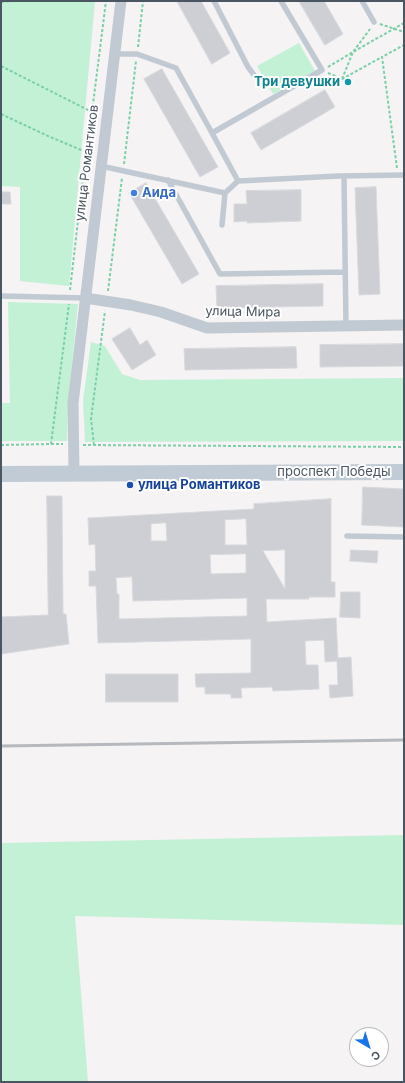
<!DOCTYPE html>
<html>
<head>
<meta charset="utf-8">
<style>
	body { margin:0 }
	#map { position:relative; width:405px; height:1083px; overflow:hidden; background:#f5f3f3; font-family:Inter,sans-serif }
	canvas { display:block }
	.frame { position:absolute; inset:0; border:2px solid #4a5661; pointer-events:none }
	.north { position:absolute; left:349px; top:1027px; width:40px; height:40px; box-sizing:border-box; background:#fff; border:1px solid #b7bbc0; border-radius:50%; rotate:142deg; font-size:11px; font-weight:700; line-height:16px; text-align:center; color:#4a5661 }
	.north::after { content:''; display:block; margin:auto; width:14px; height:18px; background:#1a73e8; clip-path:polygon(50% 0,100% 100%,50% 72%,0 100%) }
</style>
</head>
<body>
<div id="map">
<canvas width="405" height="1083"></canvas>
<div class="frame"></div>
<div class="north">С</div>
</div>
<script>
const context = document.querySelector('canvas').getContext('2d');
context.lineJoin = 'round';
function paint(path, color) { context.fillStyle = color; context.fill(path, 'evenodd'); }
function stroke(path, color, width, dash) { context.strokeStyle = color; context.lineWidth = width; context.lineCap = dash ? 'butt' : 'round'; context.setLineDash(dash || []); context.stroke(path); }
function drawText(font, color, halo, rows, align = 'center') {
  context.font = font + ' Inter,sans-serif'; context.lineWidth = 4; context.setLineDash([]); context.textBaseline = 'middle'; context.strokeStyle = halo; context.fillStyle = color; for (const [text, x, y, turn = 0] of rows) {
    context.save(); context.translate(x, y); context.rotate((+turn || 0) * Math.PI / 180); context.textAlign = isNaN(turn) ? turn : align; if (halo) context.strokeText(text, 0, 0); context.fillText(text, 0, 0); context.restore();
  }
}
paint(new Path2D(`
	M1 1H95L69 286 20 281V187L1 186Z
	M299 43 315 71 273 94 257 66Z
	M8 302 78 304 68 404 67 441H1V403H10Z
	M91 342 105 346 122 374 140 380 404 378V441L85 442 83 401Z
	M404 835V925L75 916 88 1082H1V843Z`), '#c3f1d5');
const building = new Path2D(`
	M177 1H201L230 53 212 64Z
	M299 1H324L343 34 325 45Z
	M162 69 218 167 200 177 144 79Z
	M325 90 335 107 261 150 251 133Z
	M146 183 199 274 182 284 129 193Z
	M376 187 380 294 359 295 355 188Z
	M301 190V221L247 223V221L234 222V204H247L246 191Z
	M1 192H10L11 204H1Z
	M323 284V306L217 308 216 286Z
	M130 328 140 345 147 340 156 355 132 370 112 339Z
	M404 344V366L320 367V345Z
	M296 347 297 368 185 370 184 349Z
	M363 487 404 489V527L362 525Z
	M47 496H62L63 614H66L69 644 1 654V617L48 615Z
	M331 499V582H335V597H309V599H266L267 622 336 618 338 658 351 657 353 696 330 698 329 685H338L337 661 325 662 324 640 305 641 306 665H318L319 689 273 691 272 687 241 688 242 698H231V694H205V687H196L195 674 251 673V639L98 643 96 586H89V571H96L95 544 89 545 88 518 254 509V504ZM246 519 247 545H225V520ZM166 523 167 541H151V524ZM285 550V589L263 551ZM246 554V573L211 574 210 555ZM132 577 133 601 247 598V616L119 619V594H117L116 578Z
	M351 550 378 551 377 563 350 561Z
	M341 592H360V618L340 617Z
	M106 674H178V702H106Z`);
paint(building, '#cdcfd5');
stroke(building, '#d7d9de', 1);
stroke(new Path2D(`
	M1 2 13 1
	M380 24 404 32
	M138 47 143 1
	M1 66 98 115
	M328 67 353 52 370 29
	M328 73 342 79 382 57
	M342 79 353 52 404 23
	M1 114 48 136 93 155
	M124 164 136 61
	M397 168 382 57 404 45
	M70 290 86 151 92 112 106 1
	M108 291 122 178
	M51 444H63
	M1 445 51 444 69 304
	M83 445 404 447
	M94 445 91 419 105 311`), '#7ad0a6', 2, [3, 2]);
stroke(new Path2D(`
	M214 1 248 67 254 75
	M362 1 374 22
	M115 54H137L176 68 212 133
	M101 166 225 193 238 181 212 133 322 70 281 1
	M344 176 346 326
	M168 180 220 274 345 272
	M238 181 339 176 404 175
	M222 225 225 193
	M1 296 85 298
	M347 536 404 537`), '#c1cad2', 5.5);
stroke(new Path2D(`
	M85 298 131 305 161 312 207 328 404 325
	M74 473 73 403 121 1`), '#c1cad2', 11);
stroke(new Path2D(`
	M1 474 404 472`), '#c1cbd6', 16);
stroke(new Path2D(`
	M1 746 404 740`), '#b5b8bd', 3);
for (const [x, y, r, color] of [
	[348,82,4,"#0f9aa8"],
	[134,193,4,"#3f7fe0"],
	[130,485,4,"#1a4fb4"]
]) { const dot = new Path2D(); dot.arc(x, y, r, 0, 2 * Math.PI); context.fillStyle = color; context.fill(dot); stroke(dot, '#fff', 1.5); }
drawText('bold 13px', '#0d838f', '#fff', [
	["Три девушки",340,82]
], 'right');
drawText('13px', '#4a5661', '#fff', [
	["улица Романтиков",87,163,-83],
	["улица Мира",243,312,1],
	["проспект Победы",334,472]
]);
drawText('bold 13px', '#366cbe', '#fff', [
	["Аида",142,193]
], 'left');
drawText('bold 13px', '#164399', '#fff', [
	["улица Романтиков",138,485]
], 'left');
</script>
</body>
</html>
